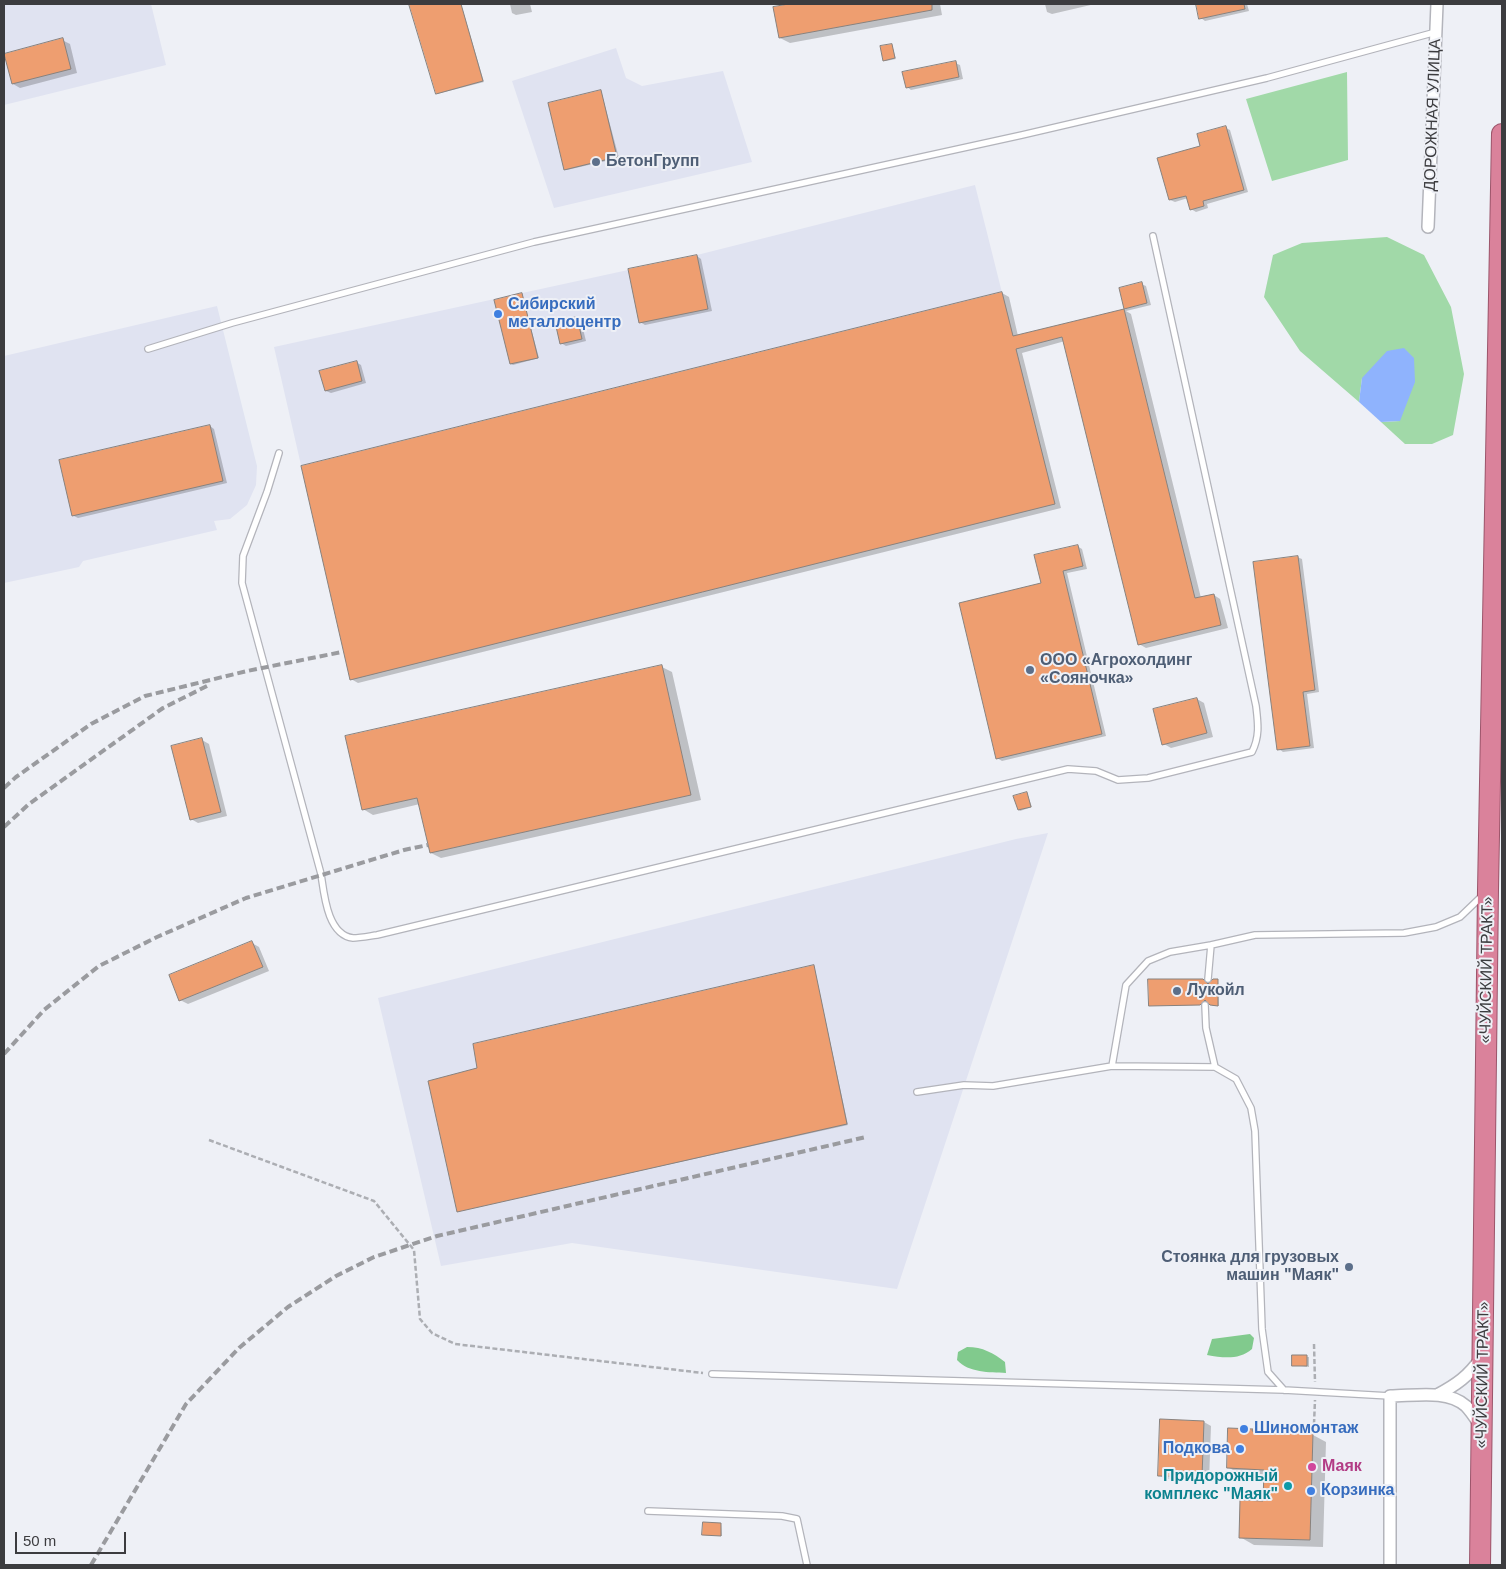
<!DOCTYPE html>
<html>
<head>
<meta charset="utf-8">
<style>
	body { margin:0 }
	#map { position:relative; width:1506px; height:1569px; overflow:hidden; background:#eef0f6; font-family:Arial,sans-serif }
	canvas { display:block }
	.frame { position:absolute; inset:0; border:5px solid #3c3c3f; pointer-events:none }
	.scale { position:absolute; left:15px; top:1532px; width:111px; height:22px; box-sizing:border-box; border:2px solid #3c3c3f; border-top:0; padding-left:6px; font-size:15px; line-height:18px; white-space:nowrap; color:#3c3c3f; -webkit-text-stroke:4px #eef0f6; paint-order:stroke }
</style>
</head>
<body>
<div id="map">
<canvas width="1506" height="1569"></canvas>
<div class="frame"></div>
<div class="scale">50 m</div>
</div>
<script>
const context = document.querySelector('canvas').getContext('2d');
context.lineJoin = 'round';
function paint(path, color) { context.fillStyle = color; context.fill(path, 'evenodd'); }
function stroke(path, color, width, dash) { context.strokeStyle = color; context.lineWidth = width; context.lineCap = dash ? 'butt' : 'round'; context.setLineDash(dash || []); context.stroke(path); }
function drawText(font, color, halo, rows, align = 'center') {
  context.font = font + ' Arial,sans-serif'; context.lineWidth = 4; context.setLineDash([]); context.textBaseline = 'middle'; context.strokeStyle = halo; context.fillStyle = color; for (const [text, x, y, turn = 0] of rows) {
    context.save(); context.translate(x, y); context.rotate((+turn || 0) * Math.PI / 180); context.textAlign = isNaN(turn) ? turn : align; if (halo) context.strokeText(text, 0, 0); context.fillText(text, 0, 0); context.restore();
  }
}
paint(new Path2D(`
	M4 4H151L166 65 4 105Z
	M616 48 626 78 642 86 723 71 752 162 554 208 512 81Z
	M975 185 1055 504 350 680 274 347 697 255Z
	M217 306 257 466 256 485 247 505 230 519 214 521 217 530 83 561 79 567 4 583V356Z
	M1048 833 897 1289 572 1243 441 1266 378 998 1016 839Z`), '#e0e3f1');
paint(new Path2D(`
	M1347 72 1348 160 1272 181 1246 99Z
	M1387 237 1424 255 1451 307 1464 374 1453 435 1432 444H1405L1381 422 1400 421 1362 378 1359 402 1300 351 1264 297 1273 255 1302 243Z`), '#a1d9a8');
paint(new Path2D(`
	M1250 1334 1254 1338 1252 1349C1239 1360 1224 1358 1207 1355L1212 1339Z
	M967 1347C983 1347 993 1353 1005 1362L1006 1373C989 1372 969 1373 957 1360L958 1352Z`), '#81ca8d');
paint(new Path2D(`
	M1404 348 1414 358 1415 382 1400 421 1381 422 1359 402 1362 378 1387 351Z`), '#8fb3fd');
paint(new Path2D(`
	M410 4H461L484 82 437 94Z
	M510 4H530L532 12 516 15 512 13Z
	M793 4H940L942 15 790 43 780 38Z
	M1045 4H1095L1052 14 1047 12Z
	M1197 4H1247L1249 11 1205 21 1201 18Z
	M62 40 70 44 77 73 20 88 13 84Z
	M892 45 896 59 886 61 884 60Z
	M955 63 960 65 963 79 911 90 907 87Z
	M601 91 619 158 567 170 565 169Z
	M1226 128 1230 130 1248 192 1207 204 1208 208 1196 212 1191 209 1188 198 1175 202 1170 200 1202 147Z
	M697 256 701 259 712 311 645 325 640 322Z
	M1141 284 1146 286 1151 305 1126 311 1131 314 1201 598 1214 595 1220 599 1228 628 1146 648 1139 644 1065 341 1022 353 1061 508 358 683 351 679 1002 293 1009 297 1018 336 1126 309 1121 289Z
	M522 295 539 358 513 365 511 364Z
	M577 318 581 321 586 341 566 346 561 343Z
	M356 362 361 365 366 383 331 393 326 391Z
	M210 426 214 429 227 483 78 518 74 516 61 461Z
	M1077 546 1082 549 1087 569 1067 573 1106 736 1002 761 997 758 1043 584Z
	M1297 557 1302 559 1319 692 1307 694 1314 748 1283 752 1279 749Z
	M662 667 672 672 701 800 441 858 431 853 420 804 373 815 363 809Z
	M1197 699 1204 703 1213 737 1171 748 1164 744Z
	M202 740 209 744 227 816 198 823 191 819Z
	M1027 793 1032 807 1020 811 1019 810Z
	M252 943 259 947 269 971 188 1004 180 1000Z
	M814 967 848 1125 458 1211Z
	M1218 981 1219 1006H1213L1207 1001 1203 1005 1152 1006Z
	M1293 1356 1309 1357V1367L1293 1365Z
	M1204 1422 1211 1426 1209 1481 1166 1479 1159 1475Z
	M1252 1430 1256 1433 1313 1435 1326 1442 1323 1547 1254 1545 1240 1537 1264 1502 1265 1476 1241 1475 1228 1467Z
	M721 1524 722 1536 705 1535Z`), '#0003');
const building = new Path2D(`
	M409 4H461L483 81 436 94Z
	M789 4H932V10L779 38 773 7Z
	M1196 4H1244L1245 9 1199 19Z
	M63 38 71 69 12 84 4 54Z
	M892 44 895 58 883 61 880 46Z
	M956 61 959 77 906 88 902 72Z
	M601 90 617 157 564 170 548 103Z
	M1226 126 1244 190 1203 201 1204 206 1190 210 1186 196 1169 200 1157 158 1200 146 1197 134Z
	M697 255 708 309 639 323 628 269Z
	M1142 282 1147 303 1124 309 1119 288Z
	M1002 292 1013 336 1124 309 1195 598 1214 594 1221 625 1138 645 1062 337 1016 349 1055 504 350 680 301 466Z
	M522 293 538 358 510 364 494 300Z
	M577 317 582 339 560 344 555 322Z
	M357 361 362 381 325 391 319 371Z
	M210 425 223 481 72 516 59 460Z
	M1078 545 1083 566 1063 571 1102 734 996 759 959 603 1041 583 1034 555Z
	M1298 556 1315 690 1303 692 1310 746 1277 750 1253 562Z
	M662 665 691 795 430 853 417 798 362 810 345 736Z
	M1197 698 1207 733 1162 745 1153 709Z
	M202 738 221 812 190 820 171 746Z
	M1027 792 1031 807 1018 810 1013 796Z
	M252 941 263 967 179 1001 169 975Z
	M814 965 847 1124 457 1212 428 1081 477 1068 473 1044Z
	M1148 979H1203L1208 984 1213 979H1218V1006L1210 1005 1205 1000 1200 1005 1149 1006Z
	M1292 1355H1307V1366H1292Z
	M1160 1419 1204 1421 1202 1477 1158 1476Z
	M1228 1428 1253 1429 1252 1431 1313 1433 1310 1540 1239 1538 1240 1500 1263 1501 1264 1470 1227 1468Z
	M703 1522 721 1523V1536L702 1535Z`);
paint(building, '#ee9e70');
stroke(building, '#88827e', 1);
const service = new Path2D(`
	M148 349 232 323 534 242 1022 135 1267 78 1436 32
	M279 453 267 492 243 556 242 583 321 874C324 893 327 935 353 938 360 938 370 936 377 935L1068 769 1096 771 1118 780 1148 778 1252 752C1260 736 1258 723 1256 706L1153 236
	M1208 979 1211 945 1255 935 1404 933 1436 927 1460 917 1483 895
	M1205 1005 1206 1028 1215 1067
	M1112 1066 1215 1067 1236 1079 1251 1108 1255 1131 1262 1329 1268 1372 1284 1390
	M917 1092 964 1085 993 1086 1112 1066 1126 985 1148 961 1170 952 1211 945
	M712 1374 1284 1390 1390 1396
	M648 1511 782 1516 797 1519 807 1565`);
const minor = new Path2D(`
	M1428 227 1437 4
	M1437 1395C1456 1385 1469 1376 1481 1358
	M1390 1565V1396C1414 1396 1447 1389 1466 1406 1471 1411 1476 1419 1480 1425`);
const trunk = new Path2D(`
	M1480 1565 1488 890 1502 134`);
stroke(service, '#b3b4bb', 8);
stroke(minor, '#b3b4bb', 14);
stroke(trunk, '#9c556b', 22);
stroke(new Path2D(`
	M209 1140 374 1201 414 1250 420 1319 432 1333 455 1344 703 1373
	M1314 1344 1315 1382
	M1314 1424 1315 1400`), '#acaeb3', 2.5, [5, 2.5]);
stroke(service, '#fff', 5.5);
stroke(minor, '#fff', 11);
stroke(trunk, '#da829b', 20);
stroke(new Path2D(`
	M4 788 16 777 91 724 145 696 247 671 342 652
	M4 827 29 804 163 708 209 685
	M4 1054 44 1010 99 966 157 937 246 898 404 850 428 845
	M91 1565 186 1404 239 1348 288 1307 336 1276 374 1257 437 1236 866 1137`), '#9a9b9f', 4, [8, 4]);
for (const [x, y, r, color] of [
	[596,162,5,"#5c6f8a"],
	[498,314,5,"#3f7fe0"],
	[1030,670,5,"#5c6f8a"],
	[1177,991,5,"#5c6f8a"],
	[1349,1267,5,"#5c6f8a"],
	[1244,1429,5,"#3f7fe0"],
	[1240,1449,5,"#3f7fe0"],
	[1312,1467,5,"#d1479c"],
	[1288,1486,5,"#0f9aa8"],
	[1311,1491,5,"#3f7fe0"]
]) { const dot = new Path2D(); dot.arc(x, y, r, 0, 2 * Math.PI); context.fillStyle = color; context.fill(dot); stroke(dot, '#eef0f6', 2); }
drawText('16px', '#3c3c3f', '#eef0f6', [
	["ДОРОЖНАЯ УЛИЦА",1433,115,-88],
	["«ЧУЙСКИЙ ТРАКТ»",1487,970,-89],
	["«ЧУЙСКИЙ ТРАКТ»",1483,1375,-89]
]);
drawText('bold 16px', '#4e5e75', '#eef0f6', [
	["БетонГрупп",606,162],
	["ООО «Агрохолдинг",1040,661],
	["«Сояночка»",1040,679],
	["Лукойл",1187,991],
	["Стоянка для грузовых",1339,1258,"right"],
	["машин \"Маяк\"",1339,1276,"right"]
], 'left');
drawText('bold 16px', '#366cbe', '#eef0f6', [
	["Сибирский",508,305],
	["металлоцентр",508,323],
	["Шиномонтаж",1254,1429],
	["Подкова",1230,1449,"right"],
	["Корзинка",1321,1491]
], 'left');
drawText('bold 16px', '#b23c85', '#eef0f6', [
	["Маяк",1322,1467]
], 'left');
drawText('bold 16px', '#0d838f', '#eef0f6', [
	["Придорожный",1278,1477],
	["комплекс \"Маяк\"",1278,1495]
], 'right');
</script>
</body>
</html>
